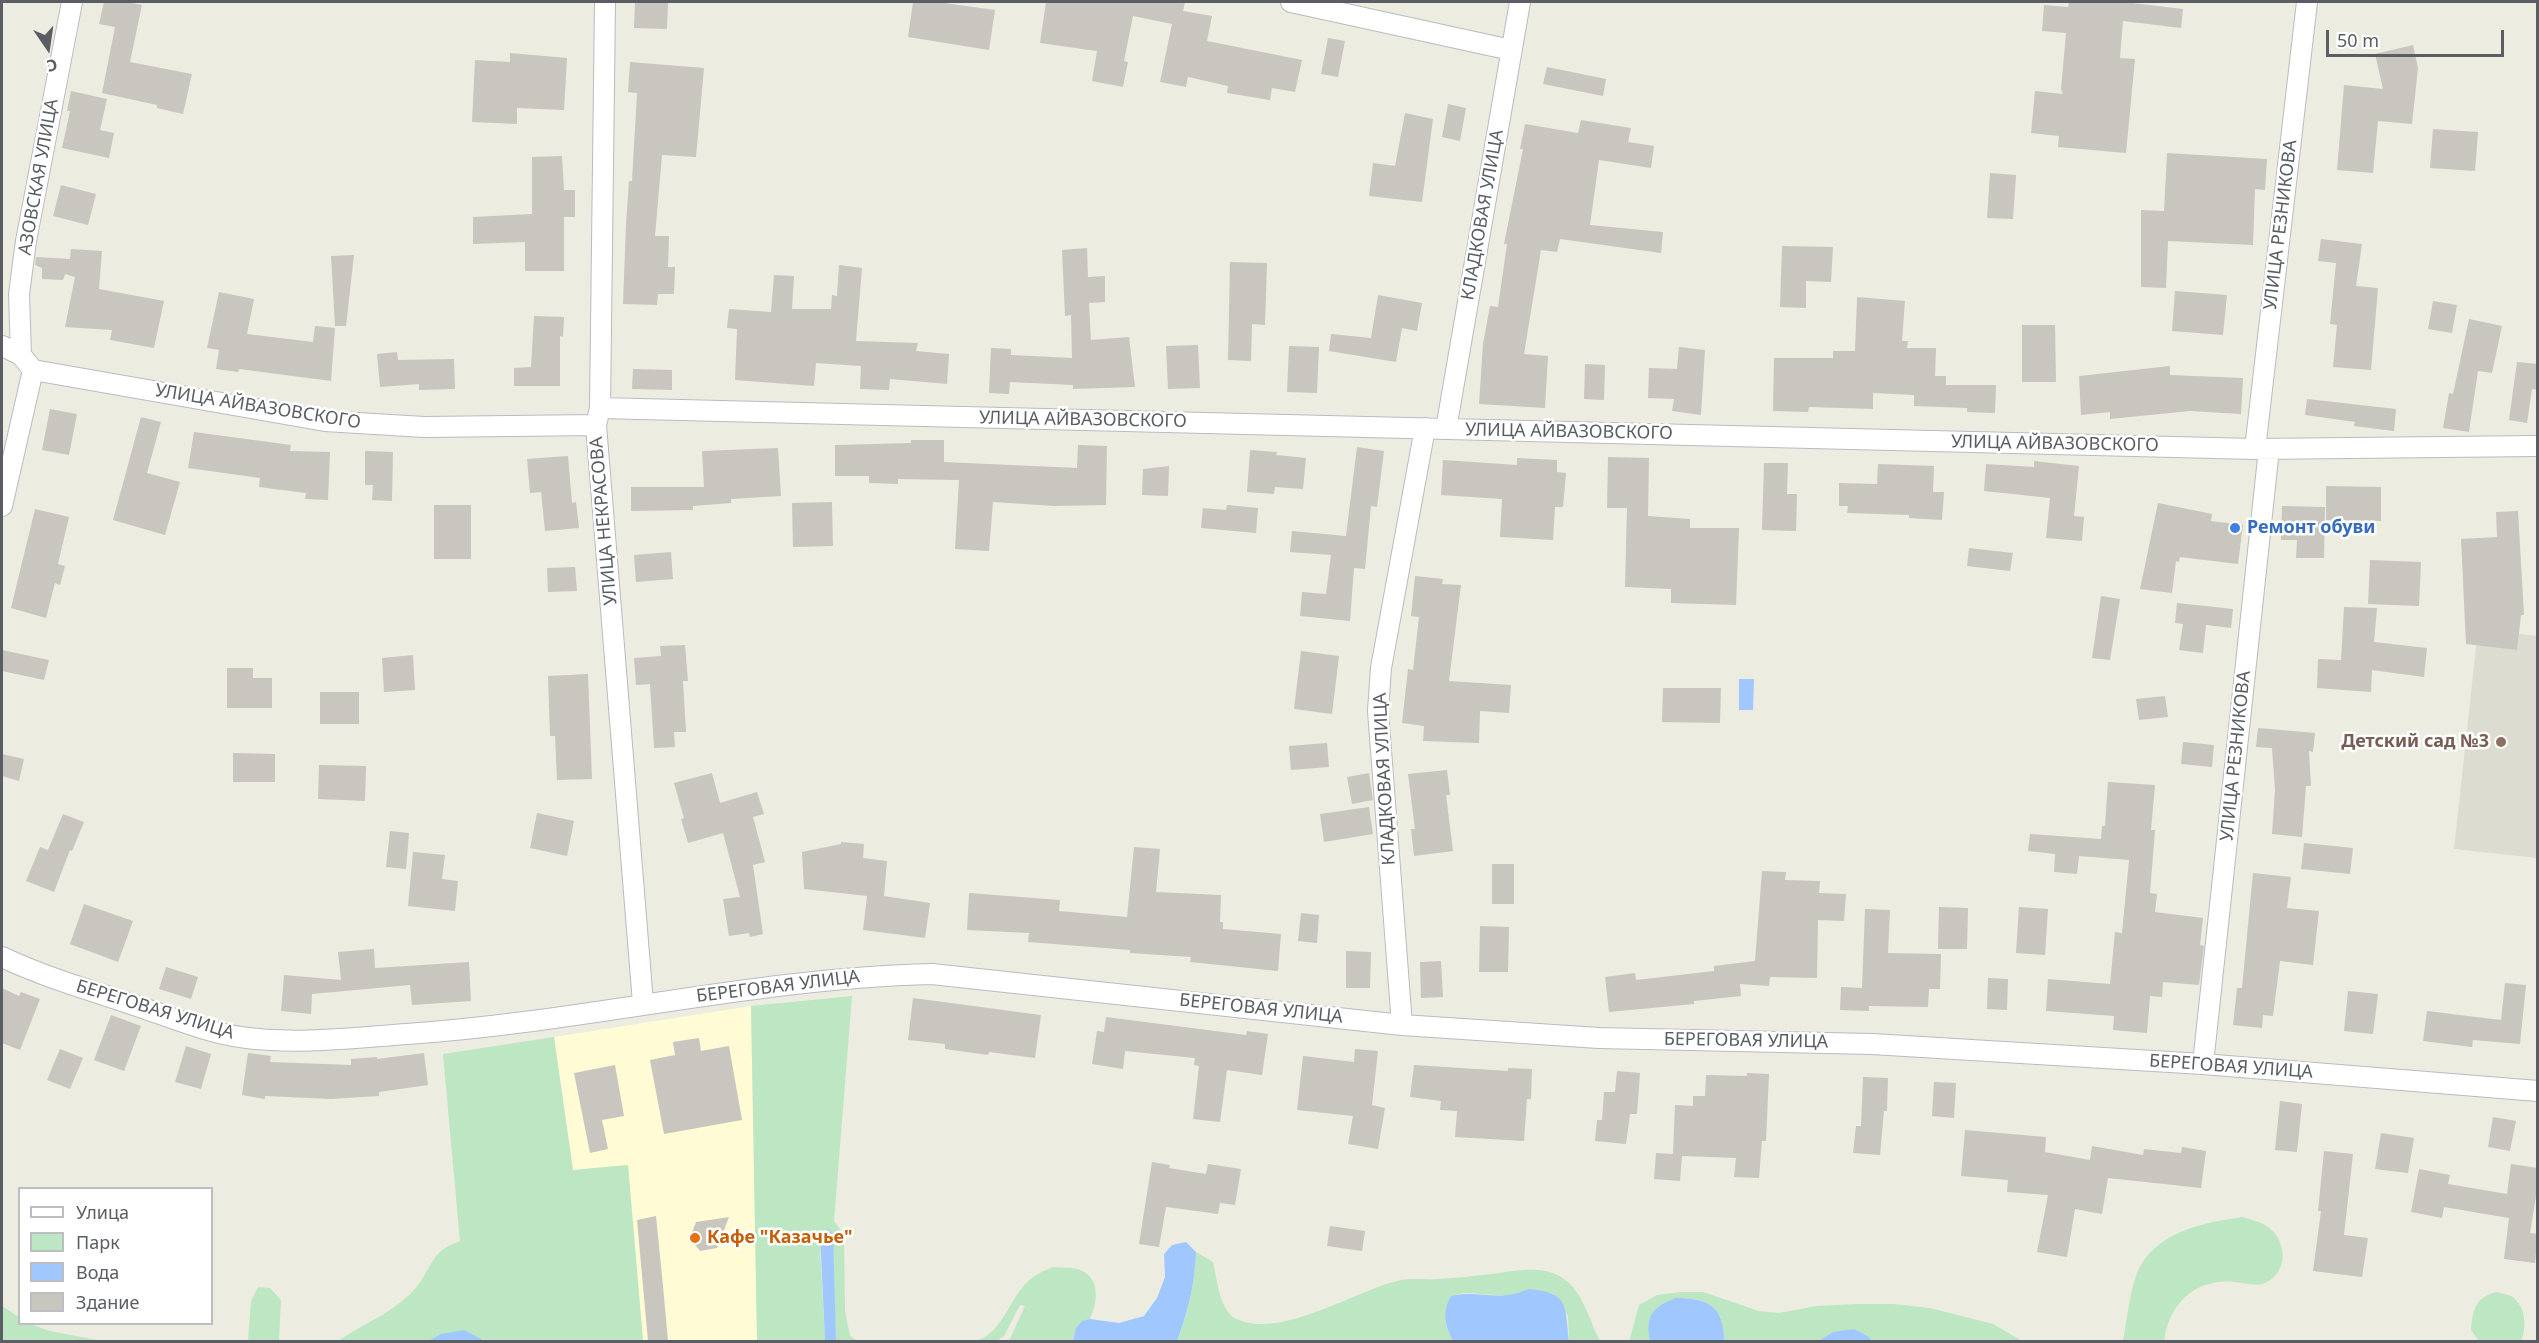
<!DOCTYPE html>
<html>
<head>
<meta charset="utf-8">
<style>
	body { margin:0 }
	#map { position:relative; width:2539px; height:1343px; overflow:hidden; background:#edece1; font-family:"Noto Sans",sans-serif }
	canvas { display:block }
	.frame { position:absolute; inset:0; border:3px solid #5a5d63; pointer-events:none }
	.legend { position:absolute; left:18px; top:1187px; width:195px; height:138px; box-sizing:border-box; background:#fff; border:2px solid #bdbec1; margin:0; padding:8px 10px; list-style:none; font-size:18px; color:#5a5d63 }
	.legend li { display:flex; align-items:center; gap:12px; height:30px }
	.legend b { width:30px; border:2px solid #bdbec1 }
	.north { position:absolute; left:18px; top:18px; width:60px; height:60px; -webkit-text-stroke:4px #fff; paint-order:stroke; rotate:167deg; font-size:16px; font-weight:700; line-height:24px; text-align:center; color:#5a5d63 }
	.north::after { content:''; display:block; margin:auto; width:21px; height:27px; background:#5a5d63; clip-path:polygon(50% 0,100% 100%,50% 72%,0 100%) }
	.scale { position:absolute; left:2326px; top:30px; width:178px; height:27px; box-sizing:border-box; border:3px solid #5a5d63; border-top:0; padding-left:8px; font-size:18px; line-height:21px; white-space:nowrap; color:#5a5d63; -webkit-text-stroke:4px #fff; paint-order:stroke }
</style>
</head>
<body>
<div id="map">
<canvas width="2539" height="1343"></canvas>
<div class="frame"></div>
<ul class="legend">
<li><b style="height:8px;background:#fff"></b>Улица</li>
<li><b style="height:16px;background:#bde6c2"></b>Парк</li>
<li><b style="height:16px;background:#a0c8ff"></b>Вода</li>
<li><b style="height:16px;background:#c8c6be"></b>Здание</li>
</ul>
<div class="north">С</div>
<div class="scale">50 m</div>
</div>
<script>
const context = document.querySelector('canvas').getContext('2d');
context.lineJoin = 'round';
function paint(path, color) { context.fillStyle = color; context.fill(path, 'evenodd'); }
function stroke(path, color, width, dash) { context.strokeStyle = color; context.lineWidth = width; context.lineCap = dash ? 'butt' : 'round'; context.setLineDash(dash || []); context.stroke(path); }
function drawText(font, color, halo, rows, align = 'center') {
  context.font = font + ' "Noto Sans",sans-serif'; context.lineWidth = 5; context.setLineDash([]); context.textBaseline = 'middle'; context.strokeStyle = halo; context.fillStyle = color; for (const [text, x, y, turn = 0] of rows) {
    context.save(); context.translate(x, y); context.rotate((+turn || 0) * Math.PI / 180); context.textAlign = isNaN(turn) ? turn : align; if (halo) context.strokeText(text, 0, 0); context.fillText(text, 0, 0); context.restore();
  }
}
paint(new Path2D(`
	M751 1006 757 1341H643L628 1165 573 1170 554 1037Z`), '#fffbd5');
paint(new Path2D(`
	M2478 629 2537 636V858L2454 849Z`), '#dddcd0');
paint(new Path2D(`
	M852 996 834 1221 844 1235 845 1311 850 1336 858 1341H836L833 1285 820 1247 825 1341H757L751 1006Z
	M554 1037 573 1170 628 1165 643 1341H485L482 1339 441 1334 428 1341 337 1342C362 1324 393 1313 414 1290 433 1269 428 1252 460 1241L443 1054Z
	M2243 1217C2250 1220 2259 1221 2265 1225 2288 1238 2290 1275 2262 1284 2252 1286 2243 1282 2234 1282 2195 1278 2169 1304 2164 1341H2123C2127 1319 2129 1295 2137 1273 2154 1232 2205 1222 2243 1217Z
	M1196 1252 1213 1262C1217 1279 1219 1306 1233 1317 1277 1343 1357 1289 1401 1280 1413 1278 1426 1280 1438 1279 1456 1278 1474 1276 1492 1274 1514 1271 1544 1264 1564 1279 1583 1292 1590 1322 1600 1341H1569L1568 1316 1554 1294 1528 1289 1513 1296 1465 1293 1451 1296C1442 1312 1444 1325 1453 1341L1177 1342C1188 1312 1195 1284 1196 1252Z
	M1053 1267C1061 1268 1070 1267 1078 1269 1101 1277 1098 1301 1090 1319 1077 1323 1076 1329 1073 1341H1009L1025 1306 1020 1305 1004 1336 997 1341 971 1342C999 1338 1006 1307 1022 1288 1030 1277 1041 1272 1053 1267Z
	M258 1287 270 1288 281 1300 279 1341H248L251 1301Z
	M1682 1292H1703L1759 1311 1779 1313 1817 1306 1857 1304H1893L1930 1308 1993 1324 2022 1341H1871L1869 1337 1833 1332 1818 1341H1724C1724 1306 1708 1298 1676 1298L1649 1332 1650 1341 1629 1342 1639 1305 1657 1295Z
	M2496 1292C2501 1293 2507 1294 2511 1296 2526 1305 2527 1328 2521 1341H2479L2471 1330C2473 1309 2475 1298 2496 1292Z
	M2 1306 19 1317 20 1324H30L50 1331 102 1341H2Z`), '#bde6c2');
paint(new Path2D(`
	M1739 679H1754L1753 710H1739Z
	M828 1229 833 1234 836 1341H825L820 1234Z
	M1186 1242 1196 1252C1195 1284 1188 1312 1177 1341H1073L1076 1328 1082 1321 1090 1319 1119 1323 1144 1316 1157 1298 1165 1277 1164 1254 1172 1245Z
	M1528 1289C1570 1292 1565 1307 1569 1341H1453C1444 1325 1442 1311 1451 1296 1480 1289 1498 1303 1528 1289Z
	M1676 1298C1708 1298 1724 1306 1724 1341H1650C1645 1315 1653 1307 1676 1298Z
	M1854 1329 1869 1337 1871 1341H1818L1833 1332Z
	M464 1330 485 1341H428L441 1334Z`), '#a0c8ff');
paint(new Path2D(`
	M104 2H127L142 5 130 62 192 74 183 114 157 108V105L102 93 115 27 99 24Z
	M635 2H668L667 29 634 28Z
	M913 2H937L995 10 989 50 908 37Z
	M1046 2H1185L1183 11 1212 16 1207 41 1302 60 1295 92 1272 88 1270 100 1227 93 1228 86 1188 77 1186 87 1160 82 1172 24 1133 16 1124 61 1128 62 1123 87 1092 81 1097 51 1040 43Z
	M2069 2H2124L2183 9 2181 28 2123 21 2120 58 2135 59 2126 153 2058 147 2059 136 2031 133 2035 91 2063 94 2061 89 2066 33 2042 31 2044 5 2068 7Z
	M1328 38 1345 41 1338 77 1321 74Z
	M2413 45 2418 68 2412 124 2378 121 2373 173 2337 170 2344 85 2383 89 2375 54Z
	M510 53 567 58 564 110 517 108V124L472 122 475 60 510 62Z
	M630 62 704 68 696 157 662 155 655 236H669L668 267H675L674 294H658L657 305 623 304 626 224 629 181H632L637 93 628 92Z
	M1547 67 1606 79 1603 96 1543 84Z
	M71 91 107 99 100 130 114 133 109 158 62 148 70 111H67Z
	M1448 104 1466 108 1460 141 1442 137Z
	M1405 113 1433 119 1422 202 1369 196 1373 163 1395 166Z
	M1581 120 1631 128 1628 142 1654 146 1651 168 1599 160 1590 225 1663 232 1661 253 1560 239 1557 252 1541 250 1524 354 1548 356 1545 408 1479 404 1483 344 1490 306 1498 307 1507 244H1504L1523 149H1520L1525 124 1578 133Z
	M2433 129 2478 132 2475 171 2430 168Z
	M2167 153 2267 159 2265 190 2255 189 2253 245 2168 241 2166 288 2141 287V210L2164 211Z
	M562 156 564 190H575V217H564V271H525V242L473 244V217L532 214V157Z
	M1990 173 2016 175 2013 219 1987 218Z
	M61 185 96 194 88 225 53 216Z
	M2321 239 2362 244 2356 286 2378 288 2371 370 2333 367 2337 325 2330 324 2336 263 2318 261Z
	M1782 246 1833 247 1831 282 1806 281V308L1780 307Z
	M1087 248 1088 277 1105 276V302L1089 303 1091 340 1129 337 1135 387 1073 389V385L1010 382 1009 394 989 393 991 348 1011 349V355L1072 358 1071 315 1065 316 1062 250Z
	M71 249 102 251 99 289 164 301 154 348 110 340 112 330 65 327 75 277 65 274 63 280 42 279V268L35 265 36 257 70 259Z
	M354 255 346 326H335L331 256Z
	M1230 262 1267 263 1265 325 1252 324 1251 361 1228 360Z
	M839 265 862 268 856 341 918 343 916 351 949 354 947 384 890 379 889 390 860 389 861 366 816 363 814 386 735 380 737 329 727 328 729 309 771 312 774 275 794 276 792 309H831L832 295 837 296Z
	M2175 291 2227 295 2223 335 2172 331Z
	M219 292 254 299 247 334 313 342 315 326 335 328 331 381 239 369 238 372 216 369 219 350 207 348Z
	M1378 295 1422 303 1417 331 1402 328 1396 362 1329 351 1331 334 1371 338Z
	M1857 297 1905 301 1902 341H1908L1907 348H1936L1935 376H1946V385H1996L1995 413 1967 412V408L1914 406V395L1873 393V409L1809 407 1808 412 1773 411 1774 358H1833V351H1855Z
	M2433 301 2457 305 2452 333 2428 329Z
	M534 316 564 317 563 337 560 336V386H514V368L531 367Z
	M2469 319 2502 326 2492 373 2478 371 2469 432 2443 428 2449 393 2453 394Z
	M2022 325H2055L2056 382H2022Z
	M1198 345 1200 388 1168 389 1166 346Z
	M1289 346 1319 347 1317 393 1287 392Z
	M1679 347 1705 350 1701 415 1672 411 1674 399 1648 398 1649 368 1677 369Z
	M397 352 398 360 454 359 455 389 419 390V384L380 387 377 354Z
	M2517 362 2538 364V390L2532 389 2527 423 2509 420Z
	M1585 364 1605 365 1604 400 1584 399Z
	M2170 366V375L2243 378 2241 414 2190 411 2110 419V412L2081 415 2079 376Z
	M633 369 672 370V390L632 389Z
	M2307 399 2396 409 2394 431 2354 426 2355 422 2305 415Z
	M50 409 77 414 69 455 42 450Z
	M141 417 161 422 147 473 180 482 165 535 113 520Z
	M194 432 291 445 290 451 330 452 328 500 305 499 306 493 259 487 260 478 188 468Z
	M911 440H944V462L1077 468 1078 445 1107 446 1106 505 1055 506 993 502 989 551 955 549 959 480 898 479V484L869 483V476H835V445L911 443Z
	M1357 447 1384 451 1377 507 1371 506 1365 569 1354 568 1350 621 1300 616 1302 592 1326 594 1331 555 1290 552 1292 531 1346 536Z
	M778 448 781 496 731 499V503L693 506V510L631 511V487H704L702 451Z
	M1250 450 1277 452 1276 455 1306 458 1303 489 1275 487 1274 494 1247 492Z
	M365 451 393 452 392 501 372 500 373 485H365Z
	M568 456 572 503 576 502 579 528 545 531 541 492 530 493 527 459Z
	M1608 457 1649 458 1648 516 1690 519V528H1739L1736 605 1671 603V589L1625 587 1627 508H1607Z
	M1517 458 1557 460V472L1566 473 1563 507H1555L1553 540 1500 537 1502 499 1441 495 1443 460 1517 465Z
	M2034 461 2079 466 2074 516 2084 517 2082 541 2046 538 2050 498 1984 491 1986 464 2034 467Z
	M1764 463H1788L1787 494H1797L1796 531 1762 530Z
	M1878 464 1934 466 1933 492H1944L1942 520 1909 518V515L1847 513 1848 506H1839V483L1877 484Z
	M1169 466 1168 496 1142 495 1143 469Z
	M2326 486 2381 487V521L2326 520Z
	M832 502 833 546 793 547 792 503Z
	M2158 503 2212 514 2211 521 2243 525 2238 564 2180 557 2179 562 2176 561 2172 593 2140 589Z
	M434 505H471V559H434Z
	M1227 505 1258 508 1256 533 1201 528 1203 508 1226 510Z
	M2282 506 2325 507 2324 558H2296L2297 540H2281Z
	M35 509 69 517 58 564 65 566 60 585 55 583 46 618 11 608Z
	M2518 511 2524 615H2521L2517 650 2466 644 2461 539 2497 537 2496 512Z
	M1969 548 2013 553 2010 571 1967 566Z
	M671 552 673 579 636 582 634 555Z
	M2370 560 2421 562 2419 606 2368 604Z
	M575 567 577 591 548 592 547 568Z
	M1415 576 1443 579 1442 584 1461 585 1449 681 1511 685 1509 713 1480 711 1479 743 1423 741 1424 726 1402 723 1408 669 1413 670 1419 617 1411 616Z
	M2101 596 2120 599 2110 660 2092 658Z
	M2177 603 2233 609 2231 628 2206 625 2203 653 2179 650 2183 624 2175 623Z
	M2344 607 2377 608 2374 642 2427 648 2424 677 2372 670 2371 692 2317 688 2318 659 2341 660Z
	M685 645 688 681H683L686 732H674L675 747 654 748 650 684 636 685 634 658 661 656 660 646Z
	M2 650 49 660 44 680 2 671Z
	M1301 651 1339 656 1332 714 1294 709Z
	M413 655 415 690 384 692 382 658Z
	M227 668H253V678H272V708H227Z
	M588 674 592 779 557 780 555 736H550L548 676Z
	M1663 688H1721L1720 723 1662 722Z
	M320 692H359V724H320Z
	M2165 696 2168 717 2139 720 2136 699Z
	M2258 728 2315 733 2313 752 2309 751 2311 786H2306L2302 837 2272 834 2275 790 2272 748 2256 747Z
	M2183 742 2214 745 2212 767 2181 764Z
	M1327 743 1329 767 1291 770 1289 746Z
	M233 753 275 754V782H233Z
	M2 754 24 759 19 781 2 776Z
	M319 765 366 766 365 801 318 799Z
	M1447 770 1450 795H1446L1453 851 1414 856 1411 829H1415L1408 774Z
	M712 773 720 803 757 792 764 814 753 817 765 862 753 865 763 934 750 937 749 933 729 936 723 899 740 897 723 833 688 843 681 819 684 818 674 783Z
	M1369 773 1373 800 1352 804 1347 777Z
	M2108 782 2155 785 2151 830H2155L2150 893 2157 894 2155 912 2203 918 2200 945 2204 946 2199 985 2163 982 2162 997 2150 996 2147 1033 2113 1030 2114 1016 2046 1011 2048 979 2110 984 2115 932 2122 933 2129 860 2079 856 2077 874 2054 872 2055 854 2028 851 2030 834 2101 839 2102 826H2105Z
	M1369 807 1373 834 1324 842 1320 814Z
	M537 813 574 821 567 856 530 848Z
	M63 814 84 822 72 851 70 850 54 892 26 881 40 847 48 850Z
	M390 831 409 833 406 869 386 867Z
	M841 842 864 844 863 858 887 861 884 896 930 903 925 938 863 930 867 896 804 889 802 852 841 844Z
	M2304 843 2353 848 2350 874 2301 869Z
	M1134 847 1160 849 1156 892 1221 895 1220 922H1223V929L1281 934 1278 971 1190 962 1191 957 1130 953V950L1028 942 1029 933 967 930 969 893 1060 900 1059 911 1127 917Z
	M413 852 445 855 442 879 458 881 455 911 408 906Z
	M1492 864H1514V904H1492Z
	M1762 871 1786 872 1785 880 1820 881 1819 893 1846 894 1844 921 1818 920 1817 978 1770 977 1769 986 1740 984 1741 996 1694 1001V1004L1609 1012 1605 977 1635 973 1636 980 1714 971V966L1755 961Z
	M2253 873 2291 877 2287 908 2319 911 2313 965 2280 961 2273 1016 2263 1015 2262 1028 2233 1025 2237 988H2242Z
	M84 904 133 921 118 962 70 944Z
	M1939 907 1968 908 1967 949H1938Z
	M2019 907 2048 909 2045 955 2016 953Z
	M1865 909 1890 910 1888 953 1941 954 1940 989H1929L1928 1007 1869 1006V1011L1840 1010 1841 987 1862 988Z
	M1301 913 1319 915 1317 943 1298 941Z
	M1480 926 1509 927 1508 972H1479Z
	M374 949 375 968 469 962 471 1001 412 1005 410 985 312 994 311 1014 281 1011 284 975 341 980 338 952Z
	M1346 951 1371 952 1370 988H1346Z
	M1441 961 1443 997 1421 998 1420 962Z
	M166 967 198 977 191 999 159 989Z
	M1988 978 2008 979 2007 1010 1987 1009Z
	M2505 983 2526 985 2520 1044 2473 1040 2472 1047 2423 1041 2427 1011 2501 1020Z
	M2 988 19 996 21 992 40 999 20 1050 2 1043Z
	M2348 991 2378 994 2373 1034 2344 1031Z
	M913 998 1041 1015 1035 1058 989 1052 988 1055 945 1049V1044L908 1040Z
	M111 1015 141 1026 124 1071 94 1060Z
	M1106 1017 1246 1035 1247 1031 1268 1034 1262 1075 1227 1070 1220 1122 1193 1119 1199 1066 1194 1065 1195 1058 1125 1051 1123 1069 1092 1064 1097 1031 1104 1032Z
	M699 1038 701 1051 729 1046 742 1120 664 1134 650 1060 675 1055 673 1042Z
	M186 1046 211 1054 201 1089 175 1082Z
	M60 1049 83 1058 70 1089 47 1080Z
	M1355 1049 1378 1051 1372 1105 1385 1108 1378 1149 1348 1144 1353 1116 1297 1110 1303 1056 1354 1062Z
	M248 1053 271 1056 270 1062 351 1065V1059L377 1057V1059L424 1053 428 1085 379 1092V1096L331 1099 265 1096V1099L242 1095Z
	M615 1065 624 1116 602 1120 608 1149 590 1153 574 1073Z
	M1414 1065 1508 1071V1068L1532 1069 1531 1099H1527L1524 1141 1455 1137 1457 1111 1440 1110 1441 1101 1410 1097Z
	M1617 1071 1640 1073 1637 1114H1630L1626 1144 1595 1141 1597 1120H1602L1604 1092H1615Z
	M1747 1073 1769 1074 1766 1141H1762L1759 1178 1734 1177 1736 1158 1682 1156 1680 1181 1654 1179 1656 1153 1673 1154 1675 1105 1693 1106V1096H1705L1706 1075 1747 1076Z
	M1863 1077 1888 1078 1887 1111H1884L1880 1155 1853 1153 1856 1126H1861Z
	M1934 1082 1956 1083 1954 1118 1932 1116Z
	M2280 1101 2302 1104 2297 1152 2275 1150Z
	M2493 1117 2516 1121 2510 1151 2488 1147Z
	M1965 1130 2046 1137 2045 1152 2090 1160 2092 1146 2143 1155 2144 1149 2181 1153 2182 1147 2206 1151 2201 1188 2108 1178 2102 1214 2075 1209 2067 1257 2037 1252 2048 1195 2007 1192 2008 1180 1961 1176Z
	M2381 1133 2414 1138 2408 1173 2375 1169Z
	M2324 1151 2353 1154 2344 1235 2368 1238 2362 1277 2313 1271 2321 1211H2318Z
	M1152 1162 1170 1165 1169 1168 1206 1174 1208 1164 1241 1169 1235 1205 1220 1203 1218 1214 1166 1207 1159 1247 1139 1244Z
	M2511 1164 2538 1168V1184L2530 1233 2538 1234 2535 1263 2504 1259 2509 1218 2444 1207 2442 1218 2411 1212 2419 1169 2450 1175 2448 1184 2507 1194Z
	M656 1216 663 1286 668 1341H648L637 1220Z
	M729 1217 717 1248 700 1251 690 1238 696 1222Z
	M1330 1226 1365 1231 1362 1251 1327 1246Z`), '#c8c6be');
const street = new Path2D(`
	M605 2 600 408 596 425 643 1003
	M1291 2 1511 50
	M2 346 21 355 33 370 325 421 424 427 596 425
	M21 355 19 294 26 241 72 2
	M600 408 2255 449 2538 446
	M1446 429 1520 2
	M2255 449 2307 2
	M2 506 33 370
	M2 957C46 978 94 991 140 1007 173 1018 206 1032 240 1037 295 1045 352 1038 407 1034 583 1022 756 978 932 974L1402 1025 1599 1038 1872 1044 2203 1064 2538 1091
	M1402 1025 1378 711 1381 668 1425 428
	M2203 1064 2269 449`);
stroke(street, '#b9bbc1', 22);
stroke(street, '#fff', 20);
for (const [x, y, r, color] of [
	[2235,528,6,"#3f7fe0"],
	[2501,742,6,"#8d6e63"],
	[695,1238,6,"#e8710a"]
]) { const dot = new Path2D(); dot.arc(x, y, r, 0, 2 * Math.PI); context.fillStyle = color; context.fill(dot); stroke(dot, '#fff', 2); }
drawText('18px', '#5a5d63', '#fff', [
	["АЗОВСКАЯ УЛИЦА",39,177,-80],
	["КЛАДКОВАЯ УЛИЦА",1483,215,-80],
	["УЛИЦА РЕЗНИКОВА",2281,225,-83],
	["УЛИЦА АЙВАЗОВСКОГО",258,407,9],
	["УЛИЦА АЙВАЗОВСКОГО",1083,420,1],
	["УЛИЦА АЙВАЗОВСКОГО",1569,432,1],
	["УЛИЦА АЙВАЗОВСКОГО",2055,444,1],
	["УЛИЦА НЕКРАСОВА",604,521,-95],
	["УЛИЦА РЕЗНИКОВА",2236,756,-84],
	["КЛАДКОВАЯ УЛИЦА",1385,779,-93],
	["БЕРЕГОВАЯ УЛИЦА",778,987,-7],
	["БЕРЕГОВАЯ УЛИЦА",1261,1009,6],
	["БЕРЕГОВАЯ УЛИЦА",155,1010,17],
	["БЕРЕГОВАЯ УЛИЦА",1746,1041,1],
	["БЕРЕГОВАЯ УЛИЦА",2231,1067,4]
]);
drawText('bold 18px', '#366cbe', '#fff', [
	["Ремонт обуви",2247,528]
], 'left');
drawText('bold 18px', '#785e54', '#fff', [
	["Детский сад №3",2489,742]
], 'right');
drawText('bold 18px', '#c56008', '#fff', [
	["Кафе \"Казачье\"",707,1238]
], 'left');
</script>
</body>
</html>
